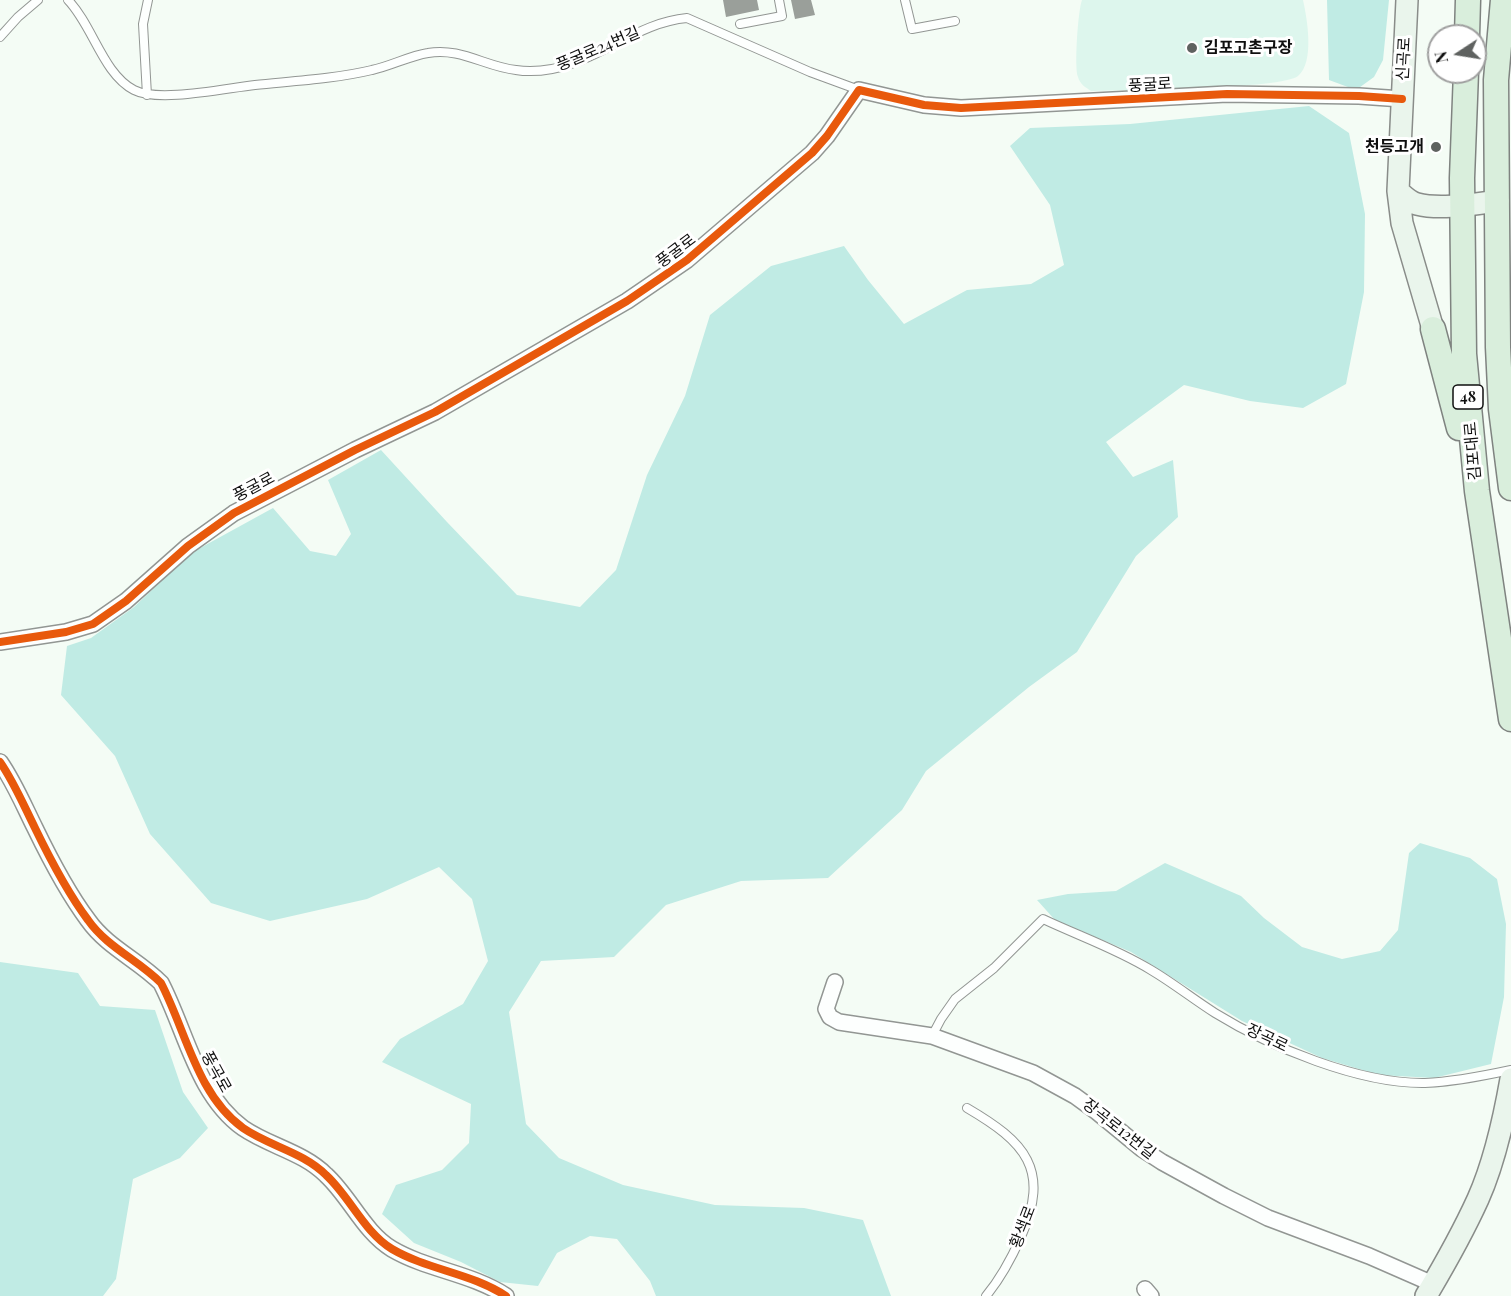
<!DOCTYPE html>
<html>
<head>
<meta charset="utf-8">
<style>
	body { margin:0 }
	#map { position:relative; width:1511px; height:1296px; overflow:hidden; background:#f4fcf5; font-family:"Playfair Display",serif }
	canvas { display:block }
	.north { position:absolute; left:1427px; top:24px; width:60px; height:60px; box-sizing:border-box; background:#fff; border:2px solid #9f9f9f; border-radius:50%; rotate:258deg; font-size:16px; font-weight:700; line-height:24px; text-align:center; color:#0f0f0f }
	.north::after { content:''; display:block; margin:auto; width:21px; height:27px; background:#5f6260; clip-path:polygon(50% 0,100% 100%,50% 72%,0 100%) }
</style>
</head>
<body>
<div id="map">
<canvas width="1511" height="1296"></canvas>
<div class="north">N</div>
</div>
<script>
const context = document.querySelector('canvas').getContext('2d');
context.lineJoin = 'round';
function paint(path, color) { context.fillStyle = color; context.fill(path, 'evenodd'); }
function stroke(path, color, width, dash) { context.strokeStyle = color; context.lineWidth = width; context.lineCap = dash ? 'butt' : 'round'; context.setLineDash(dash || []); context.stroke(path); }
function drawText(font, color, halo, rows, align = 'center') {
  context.font = font + ' "Playfair Display","Noto Sans KR",serif'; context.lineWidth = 6; context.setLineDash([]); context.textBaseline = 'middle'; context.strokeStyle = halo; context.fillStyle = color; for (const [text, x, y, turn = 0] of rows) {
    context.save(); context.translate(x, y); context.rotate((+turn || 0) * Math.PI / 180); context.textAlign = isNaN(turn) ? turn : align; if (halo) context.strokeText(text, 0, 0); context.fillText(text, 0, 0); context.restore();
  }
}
paint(new Path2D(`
	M1327 0H1389L1383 60 1374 77 1356 90 1329 80Z
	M1309 106 1349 133 1365 214 1364 292 1346 384 1303 408 1250 401 1184 385 1106 442 1133 477 1173 460 1178 517 1136 556 1077 652 1029 687 926 771 902 810 828 878 741 881 666 905 614 957 541 961 509 1012 526 1124 559 1158 623 1185 715 1205 804 1208 863 1220 891 1296H656L650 1281 617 1239 590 1236 557 1253 538 1286 500 1282 461 1262 414 1243 382 1214 396 1185 442 1170 469 1143 471 1104 382 1062 400 1039 463 1004 488 961 472 899 439 867 367 899 270 921 211 903 150 834 115 756 61 695 67 646 91 638 134 607 191 553 273 508 310 551 336 556 351 534 328 480 381 450 447 522 517 595 580 607 616 570 647 475 685 396 710 315 771 266 844 246 868 280 904 324 967 290 1031 284 1064 265 1050 205 1010 146 1030 128 1130 124Z
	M1420 843 1470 858 1497 879 1506 924 1504 997 1491 1064 1434 1078 1379 1075 1322 1058 1242 1021 1131 952 1055 920 1037 900 1068 894 1116 891 1165 863 1241 896 1264 918 1302 947 1342 959 1380 951 1398 930 1409 853Z
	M0 962 78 973 100 1006 155 1010 183 1092 208 1128 180 1158 133 1179 116 1279 103 1296H0Z`), '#c0ebe4');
paint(new Path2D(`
	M1082 0H1303C1307 18 1315 62 1298 76 1283 89 1121 90 1091 91 1085 87 1080 84 1078 77 1074 68 1078 10 1082 0Z`), '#ddf6ed');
paint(new Path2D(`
	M723 0H757L759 10 726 17Z
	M791 0H811L815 15 795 19Z`), '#9a9f9a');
const lane = new Path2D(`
	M68 0C93 26 103 74 134 90 159 103 226 88 255 85 294 81 334 79 372 70 391 66 409 56 428 53 460 47 486 67 516 70 528 72 541 71 552 69 600 60 639 22 687 18L810 72 859 90
	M905 0 912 29 955 21
	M740 24 782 16 779 0
	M0 37 18 17 38 0
	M147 95 143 24 148 0
	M932 1036 941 1019 955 999 994 968 1043 919C1079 936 1117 949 1151 970 1173 983 1193 999 1215 1013 1270 1047 1360 1084 1425 1083 1454 1082 1483 1076 1511 1070
	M967 1108C1025 1142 1051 1169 1021 1237 1012 1257 1001 1278 986 1296`);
const street = new Path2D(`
	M0 642 66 632 93 624 126 601 188 546 234 513 355 450 435 412 627 301 687 260 812 153 827 136 859 90 924 105 961 108 1227 94 1359 96 1402 99
	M0 762C14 782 24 806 35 828 50 859 67 892 88 920 107 947 138 960 161 983 186 1031 197 1095 243 1128 269 1146 303 1152 326 1175 350 1197 364 1232 392 1249 428 1270 471 1273 506 1296
	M835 982 826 1009 830 1017 839 1022 932 1036 1033 1073 1075 1096 1097 1112 1142 1149 1162 1162 1224 1196 1268 1218 1369 1256 1433 1284
	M1145 1289 1151 1296`);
const secondary = new Path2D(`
	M1407 0 1398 191C1404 196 1409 202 1417 204 1440 210 1474 204 1498 201
	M1398 191 1402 223 1433 329
	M1426 1296C1445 1264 1463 1232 1478 1199 1495 1161 1504 1119 1511 1079`);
const primary = new Path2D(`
	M1503 0 1496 80 1498 347 1501 409 1511 488
	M1467 36 1468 0
	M1466 72 1462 178 1464 354 1477 491 1511 719
	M1433 329 1459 428`);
stroke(lane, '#929693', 10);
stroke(street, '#929693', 18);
stroke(secondary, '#898c89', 24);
stroke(primary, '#7f8380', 27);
stroke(lane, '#fdfffe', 8);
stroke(street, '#fdfffe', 15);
stroke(secondary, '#eaf5ec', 21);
stroke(primary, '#d9eedc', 24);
stroke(new Path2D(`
	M0 642 66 632 93 624 126 601 188 546 234 513 355 450 435 412 627 301 687 260 812 153 827 136 859 90 924 105 961 108 1227 94 1359 96 1402 99
	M0 762C14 782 24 806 35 828 50 859 67 892 88 920 107 947 138 960 161 983 186 1031 197 1095 243 1128 269 1146 303 1152 326 1175 350 1197 364 1232 392 1249 428 1270 471 1273 506 1296`), '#e8590c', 8);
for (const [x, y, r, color] of [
	[1192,48,6,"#5f6260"],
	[1436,147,6,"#5f6260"]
]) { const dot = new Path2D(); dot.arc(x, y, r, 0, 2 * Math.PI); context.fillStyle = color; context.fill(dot); stroke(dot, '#fff', 2); }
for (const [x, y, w] of [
	[1468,397,30]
]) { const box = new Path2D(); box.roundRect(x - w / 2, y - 12, w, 24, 4.5); context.fillStyle = '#fff'; context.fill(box); stroke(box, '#0f0f0f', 1.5); }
drawText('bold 15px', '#0f0f0f', null, [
	["48",1468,397]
]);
drawText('bold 16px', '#0f0f0f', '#fff', [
	["김포고촌구장",1204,48],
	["천등고개",1424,147,"right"]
], 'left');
drawText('16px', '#0f0f0f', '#fff', [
	["풍굴로24번길",598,49,-23],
	["신곡로",1404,59,-87],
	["풍굴로",1150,85,-3],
	["풍굴로",676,251,-37],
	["김포대로",1473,451,-95],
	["풍굴로",254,487,-28],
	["장곡로",1267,1038,25],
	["풍곡로",216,1072,61],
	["장곡로12번길",1119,1129,38],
	["황색로",1023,1227,-69]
]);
</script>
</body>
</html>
